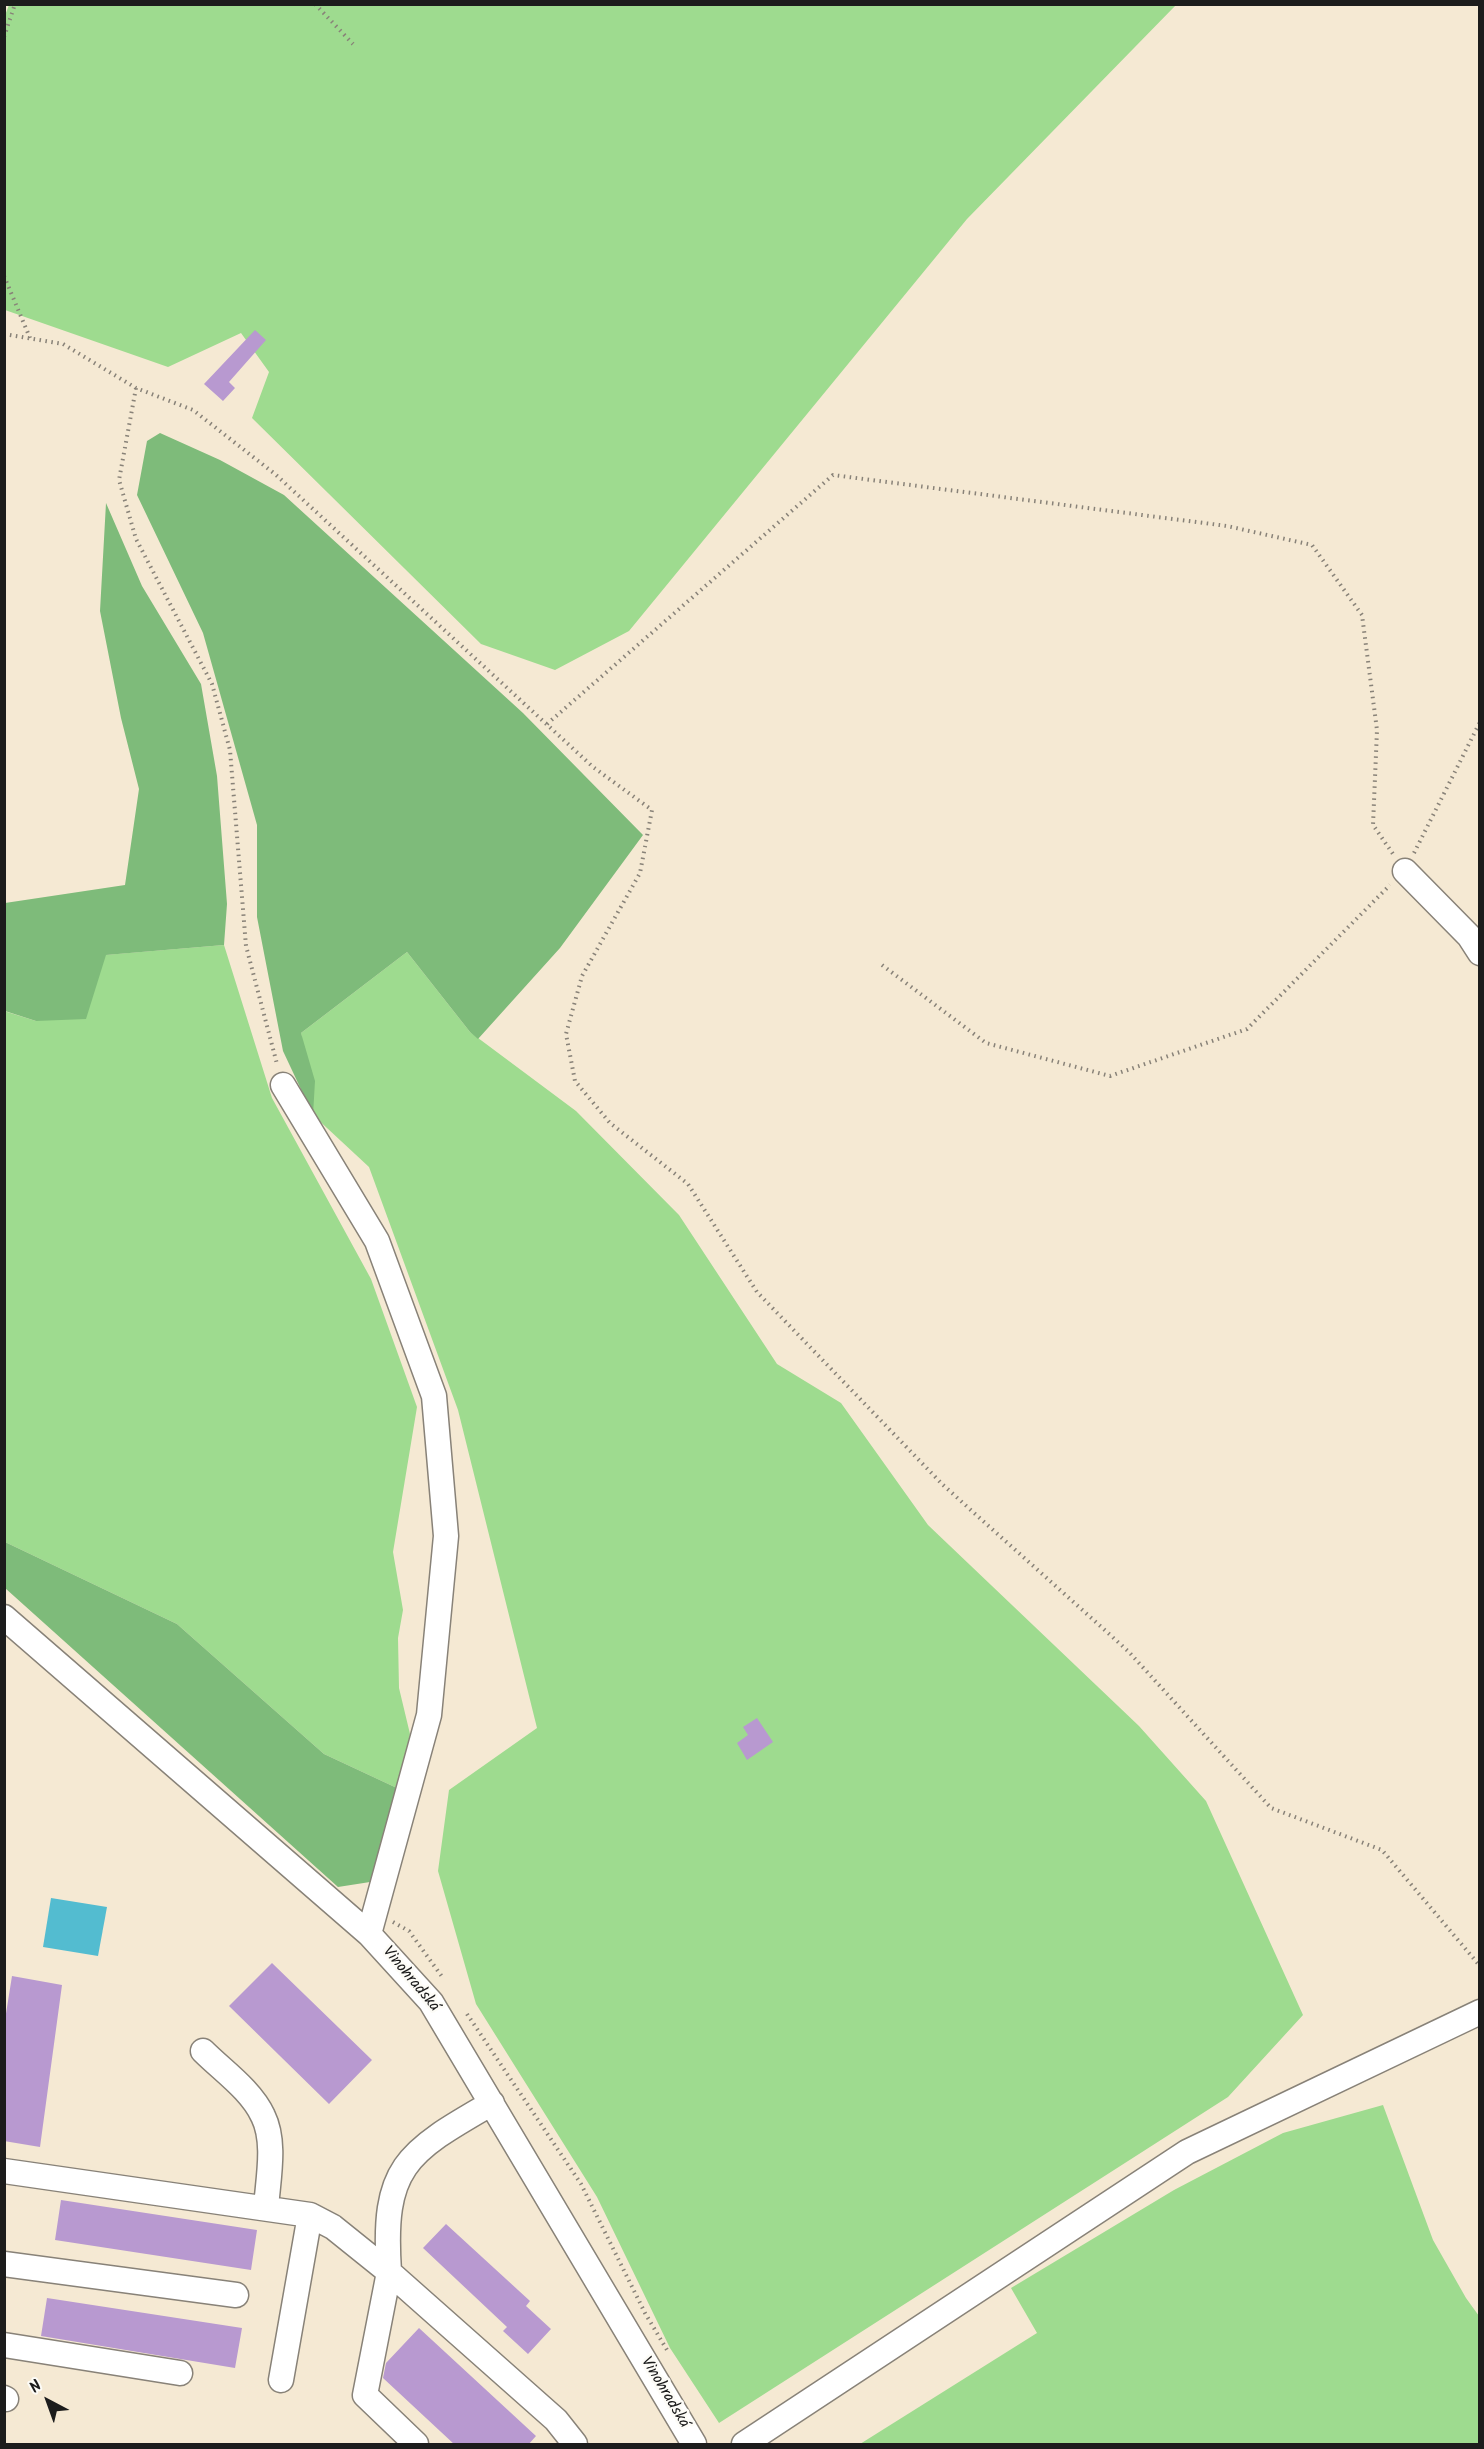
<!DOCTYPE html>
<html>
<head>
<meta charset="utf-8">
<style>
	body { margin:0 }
	#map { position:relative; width:1484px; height:2449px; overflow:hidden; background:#f5e9d3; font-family:Kalam,sans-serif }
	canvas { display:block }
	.frame { position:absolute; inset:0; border:6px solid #1c1c1c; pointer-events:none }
	.north { position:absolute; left:18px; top:2371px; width:60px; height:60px; -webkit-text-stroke:4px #fdfcf7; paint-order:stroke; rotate:319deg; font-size:16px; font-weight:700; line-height:24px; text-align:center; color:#1c1c1c }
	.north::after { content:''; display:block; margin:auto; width:21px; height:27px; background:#1c1c1c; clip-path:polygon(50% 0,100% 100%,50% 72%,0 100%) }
</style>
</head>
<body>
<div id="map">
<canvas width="1484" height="2449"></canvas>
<div class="frame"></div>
<div class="north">N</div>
</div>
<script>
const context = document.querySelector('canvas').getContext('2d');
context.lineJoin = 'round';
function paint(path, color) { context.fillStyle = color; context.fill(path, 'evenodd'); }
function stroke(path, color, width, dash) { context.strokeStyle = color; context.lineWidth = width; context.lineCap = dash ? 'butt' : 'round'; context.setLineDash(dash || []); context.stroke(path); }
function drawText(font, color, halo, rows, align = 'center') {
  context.font = font + ' Kalam,sans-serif'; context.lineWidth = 5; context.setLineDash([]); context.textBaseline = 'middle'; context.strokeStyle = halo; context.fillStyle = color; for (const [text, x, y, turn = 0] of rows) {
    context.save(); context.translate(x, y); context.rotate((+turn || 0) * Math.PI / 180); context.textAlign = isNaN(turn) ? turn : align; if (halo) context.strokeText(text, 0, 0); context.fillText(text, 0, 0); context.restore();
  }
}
paint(new Path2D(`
	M9 5H1176L967 219 629 631 555 670 481 644 252 418 269 372 241 333 168 367 5 310 4 18Z
	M224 945 272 1098 371 1279 417 1407 393 1552 403 1610 398 1638 399 1688 410 1734 399 1789 324 1754 177 1624 5 1542 4 1011 36 1021 105 955Z
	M407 952 470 1032 576 1111 679 1215 777 1364 841 1403 928 1525 1139 1726 1206 1801 1303 2015 1228 2097 719 2423 670 2348 597 2197 476 2004 438 1871 449 1790 537 1728 458 1410 369 1167 313 1115 301 1033Z
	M1383 2105 1433 2240 1466 2298 1479 2316V2444H860L1037 2333 1011 2288 1174 2190 1283 2133Z`), '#9edb8f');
paint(new Path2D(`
	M160 433 220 460 284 495 523 713 643 835 560 948 478 1039 470 1032 407 952 301 1033 315 1081 313 1115 283 1051 257 917V825L203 633 137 495 147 441Z
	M106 503 142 586 201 684 217 776 227 904 224 945 106 955 86 1019 36 1021 5 1011V903L125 885 139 789 121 718 100 611Z
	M5 1542 177 1624 324 1754 399 1789 370 1882 338 1887 5 1588Z`), '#7ebb7a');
paint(new Path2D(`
	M51 1898 107 1907 98 1956 43 1947Z`), '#53bcd0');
paint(new Path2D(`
	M255 330 266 340 229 382 235 388 223 401 204 384Z
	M757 1718 773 1742 747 1760 737 1743 748 1735 743 1727Z
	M272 1963 372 2060 329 2104 229 2006Z
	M12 1976 62 1985 40 2147 4 2141V2026Z
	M61 2200 257 2230 251 2270 55 2240Z
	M446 2224 530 2301 526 2306 551 2329 528 2354 503 2331 507 2327 423 2248Z
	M47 2298 242 2328 235 2368 41 2336Z
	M419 2328 536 2436 528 2445H455L383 2378 386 2363Z`), '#b899d0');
const minor = new Path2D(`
	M1405 871 1469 936 1480 953
	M283 1085 377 1241 434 1396 446 1536 429 1715 369 1934
	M4 1617 369 1934 431 2002 694 2444
	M203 2051C223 2071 251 2090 263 2116 276 2142 268 2179 266 2208
	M4 2171 310 2215 333 2227 389 2272C382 2167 405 2153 492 2103
	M4 2264 236 2295
	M389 2272 556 2420 575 2444
	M389 2272 365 2395 416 2444
	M4 2345 180 2373
	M281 2380 310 2215
	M4 2398 6 2399
	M744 2444 1187 2152 1480 2012`);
stroke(minor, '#888278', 27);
stroke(new Path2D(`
	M315 4 353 44
	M4 37 15 4
	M4 276 30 338
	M4 334 63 344 136 388 193 410 275 474 593 767 652 810 640 873 582 976 566 1034 575 1081 610 1123 688 1184 757 1292 943 1485 1128 1651 1271 1808 1382 1850 1480 1966
	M136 388 119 480 136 539 212 684 230 750 246 946 277 1064
	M547 724 833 475 1227 526 1312 545 1362 615 1377 730 1373 825 1393 854
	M1414 853 1480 722
	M882 965 986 1043 1110 1076 1247 1029 1390 885
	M393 1922 409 1931 443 1978
	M467 2014 581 2184 645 2313 667 2350`), '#888278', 4, [1.5, 4.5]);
stroke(minor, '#fff', 24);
drawText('16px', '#1c1c1c', '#fdfcf7', [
	["Vinohradská",410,1980,50],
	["Vinohradská",664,2393,59]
]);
</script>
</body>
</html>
